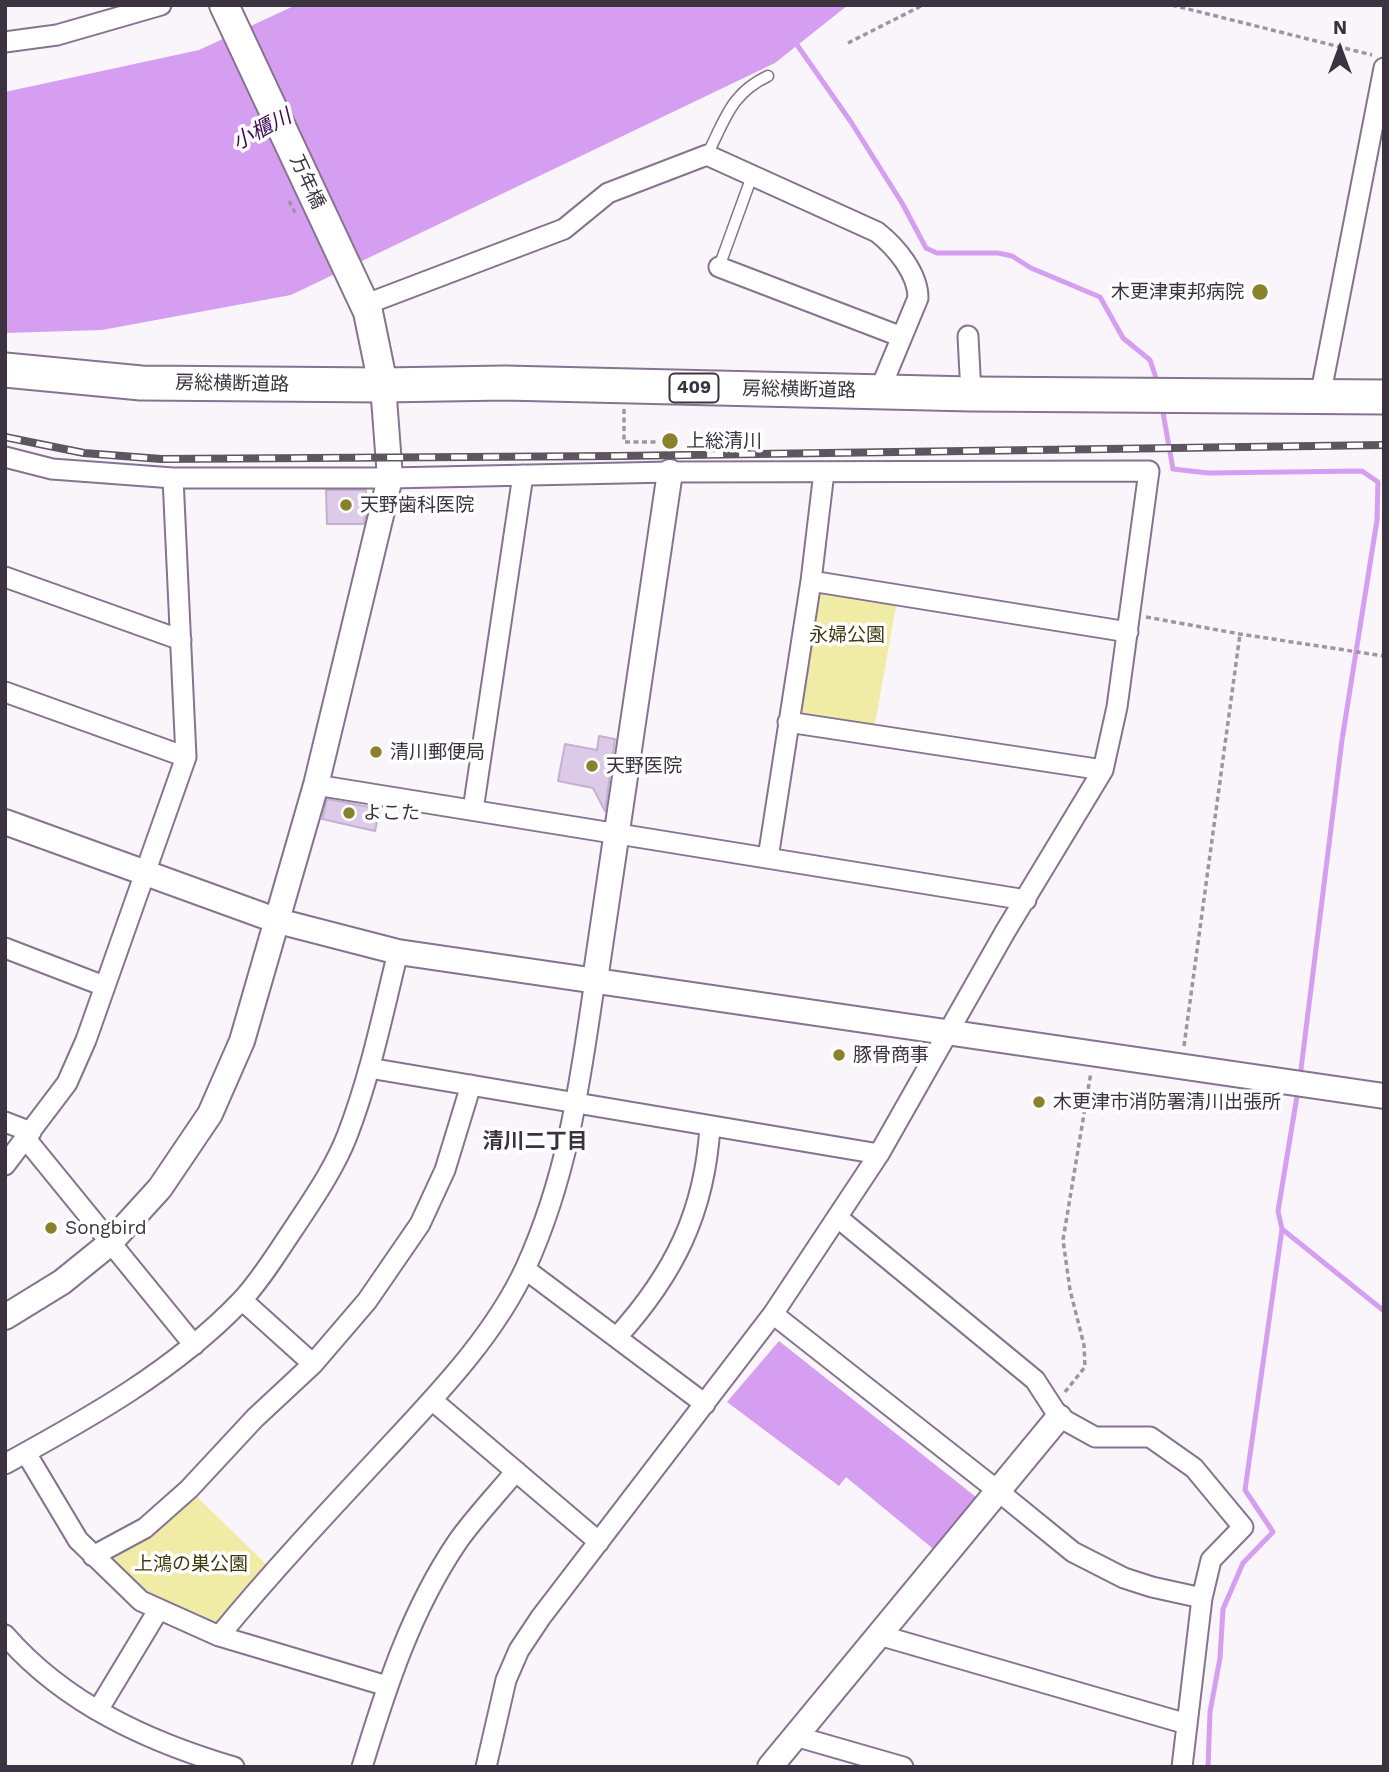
<!DOCTYPE html>
<html>
<head>
<meta charset="utf-8">
<style>
	body { margin:0 }
	#map { position:relative; width:1389px; height:1772px; overflow:hidden; background:#f9f5fb; font-family:"Work Sans",sans-serif }
	canvas { display:block }
	.frame { position:absolute; inset:0; border:7px solid #3b333f; pointer-events:none }
	.north { position:absolute; left:1305px; top:14px; width:70px; height:70px; -webkit-text-stroke:5px #fff; paint-order:stroke; rotate:0deg; font-size:19px; font-weight:700; line-height:28px; text-align:center; color:#3b333f }
	.north::after { content:''; display:block; margin:auto; width:24px; height:32px; background:#3b333f; clip-path:polygon(50% 0,100% 100%,50% 72%,0 100%) }
</style>
</head>
<body>
<div id="map">
<canvas width="1389" height="1772"></canvas>
<div class="frame"></div>
<div class="north">N</div>
</div>
<script>
const context = document.querySelector('canvas').getContext('2d');
context.lineJoin = 'round';
function paint(path, color) { context.fillStyle = color; context.fill(path, 'evenodd'); }
function stroke(path, color, width, dash) { context.strokeStyle = color; context.lineWidth = width; context.lineCap = dash ? 'butt' : 'round'; context.setLineDash(dash || []); context.stroke(path); }
function drawText(font, color, halo, rows, align = 'center') {
  context.font = font + ' "Work Sans","Noto Sans JP",sans-serif'; context.lineWidth = 7; context.setLineDash([]); context.textBaseline = 'middle'; context.strokeStyle = halo; context.fillStyle = color; for (const [text, x, y, turn = 0] of rows) {
    context.save(); context.translate(x, y); context.rotate((+turn || 0) * Math.PI / 180); context.textAlign = isNaN(turn) ? turn : align; if (halo) context.strokeText(text, 0, 0); context.fillText(text, 0, 0); context.restore();
  }
}
paint(new Path2D(`
	M811 581 898 595 873 735 788 722Z
	M189 1489 273 1571 219 1636 167 1613 93 1556Z`), '#f0eba5');
paint(new Path2D(`
	M296 5H848L775 63 291 295 102 330 5 333V92L199 50Z
	M779 1341 976 1497 937 1552 846 1477 839 1486 727 1402Z`), '#d59ef0');
stroke(new Path2D(`
	M795 42 851 122 902 203 926 248 937 253H998L1012 256 1031 268 1100 297 1123 338 1150 360 1158 384
	M1162 407 1173 469 1208 473 1362 471 1378 482 1377 520 1342 740 1300 1077
	M1282 1229 1384 1311
	M1208 1767 1210 1712 1220 1658 1223 1609 1243 1563 1273 1532 1245 1490 1282 1229 1278 1211 1298 1090`), '#d59ef0', 5);
const building = new Path2D(`
	M326 490H366V513L364 524H327Z
	M599 736 615 739 605 811 593 788 558 781 565 744 597 750Z
	M327 799 380 809 375 831 322 819Z`);
paint(building, '#ddc9e8');
stroke(building, '#c4b0cf', 2);
const service = new Path2D(`
	M707 155C725 120 731 93 768 76
	M719 267 752 176`);
const minor = new Path2D(`
	M5 42 57 35 161 5
	M719 267 902 337
	M364 305 564 229 608 193 707 155 877 232C896 247 918 273 918 298L879 392
	M968 336 971 394
	M1320 397 1384 68
	M5 457 52 469 173 478H390L670 472 1149 471 1117 707 1103 770 1005 932 879 1154 773 1314 541 1617 519 1650 506 1680 486 1767
	M5 577 181 640
	M811 581 1128 632
	M5 692 186 757
	M788 722 1103 770
	M316 785 1026 900
	M473 810 523 475
	M768 858 811 581 824 472
	M5 948 104 986
	M369 1068 879 1154
	M5 1122 31 1132
	M26 1139 194 1345
	M5 1165 67 1083 86 1040 186 757 173 478
	M837 1217 1035 1380 1059 1417 1095 1437H1150L1194 1468 1243 1527 1211 1560 1202 1598 1182 1767
	M525 1269 705 1404
	M242 1300 313 1364
	M773 1314 998 1491 1073 1552 1124 1578 1152 1587 1202 1598
	M617 1337C674 1274 705 1212 710 1126
	M432 1400 599 1542
	M26 1453 78 1540 141 1601 219 1636 387 1686
	M5 1464C89 1418 174 1371 241 1301 261 1280 277 1253 294 1228 313 1199 334 1169 347 1136 370 1077 383 1013 398 952
	M93 1556 145 1528 189 1489 255 1418 313 1364 367 1301 420 1224 445 1170 471 1085
	M5 1635C65 1704 149 1742 234 1767
	M879 1635 1187 1724
	M219 1636C271 1573 326 1514 382 1454 434 1398 494 1337 526 1267 569 1172 580 1081 595 980
	M98 1710 159 1609
	M795 1736 903 1767
	M362 1767C386 1688 411 1610 458 1541 475 1517 497 1494 516 1471`);
const tertiary = new Path2D(`
	M5 822 278 921 398 952 1384 1096
	M595 980 670 472
	M5 1317 62 1282 109 1244 160 1188 210 1114 242 1041 316 785 390 478 383 385
	M770 1767 1059 1417`);
const secondary = new Path2D(`
	M224 5 368 312 383 385`);
const trunk = new Path2D(`
	M5 370 141 383 383 385 505 383 971 394 1384 397`);
stroke(service, '#86738f', 13);
stroke(minor, '#86738f', 23);
stroke(tertiary, '#86738f', 28);
stroke(secondary, '#86738f', 32);
stroke(trunk, '#86738f', 37);
stroke(new Path2D(`
	M1172 5 1372 55
	M848 43 923 5
	M289 201 297 216
	M624 409V442H659
	M1146 617 1240 634 1384 656
	M1184 1046 1240 634
	M1065 1392 1085 1367 1084 1345 1070 1290 1063 1240 1091 1072`), '#9c969f', 3.5, [5, 3.5]);
stroke(service, '#fff', 10);
stroke(minor, '#fff', 19);
stroke(tertiary, '#fff', 24);
stroke(secondary, '#fff', 28);
stroke(trunk, '#fff', 33);
const rail = new Path2D(`
	M5 437 84 453 161 459 617 456 1384 445`);
stroke(rail, '#5d5560', 8);
stroke(rail, '#fff', 5, [16]);
for (const [x, y, r, color] of [
	[1260,292,9,"#89822a"],
	[670,441,9,"#89822a"],
	[346,505,7,"#89822a"],
	[376,752,7,"#89822a"],
	[592,766,7,"#89822a"],
	[349,813,7,"#89822a"],
	[839,1055,7,"#89822a"],
	[1039,1102,7,"#89822a"],
	[51,1228,7,"#89822a"]
]) { const dot = new Path2D(); dot.arc(x, y, r, 0, 2 * Math.PI); context.fillStyle = color; context.fill(dot); stroke(dot, '#fff', 2.5); }
for (const [x, y, w] of [
	[694,388,49]
]) { const box = new Path2D(); box.roundRect(x - w / 2, y - 14.5, w, 29, 5); context.fillStyle = '#fff'; context.fill(box); stroke(box, '#3b333f', 2); }
drawText('bold 18px', '#3b333f', null, [
	["409",694,388]
]);
drawText('19px', '#3b333f', '#fff', [
	["万年橋",307,182,65],
	["房総横断道路",232,384,1],
	["房総横断道路",799,390,1]
]);
drawText('19px', '#3b333f', '#fff', [
	["木更津東邦病院",1244,292,"right"],
	["上総清川",686,441],
	["天野歯科医院",360,505],
	["清川郵便局",390,752],
	["天野医院",606,766],
	["よこた",363,813],
	["豚骨商事",853,1055],
	["木更津市消防署清川出張所",1053,1102],
	["Songbird",65,1228]
], 'left');
drawText('19px', '#3f3b0e', '#fff', [
	["永婦公園",847,635],
	["上鴻の巣公園",191,1564]
]);
drawText('italic 21px', '#410d56', '#fff', [
	["小櫃川",262,130,-28]
]);
drawText('bold 21px', '#3b333f', '#fff', [
	["清川二丁目",535,1142]
]);
</script>
</body>
</html>
